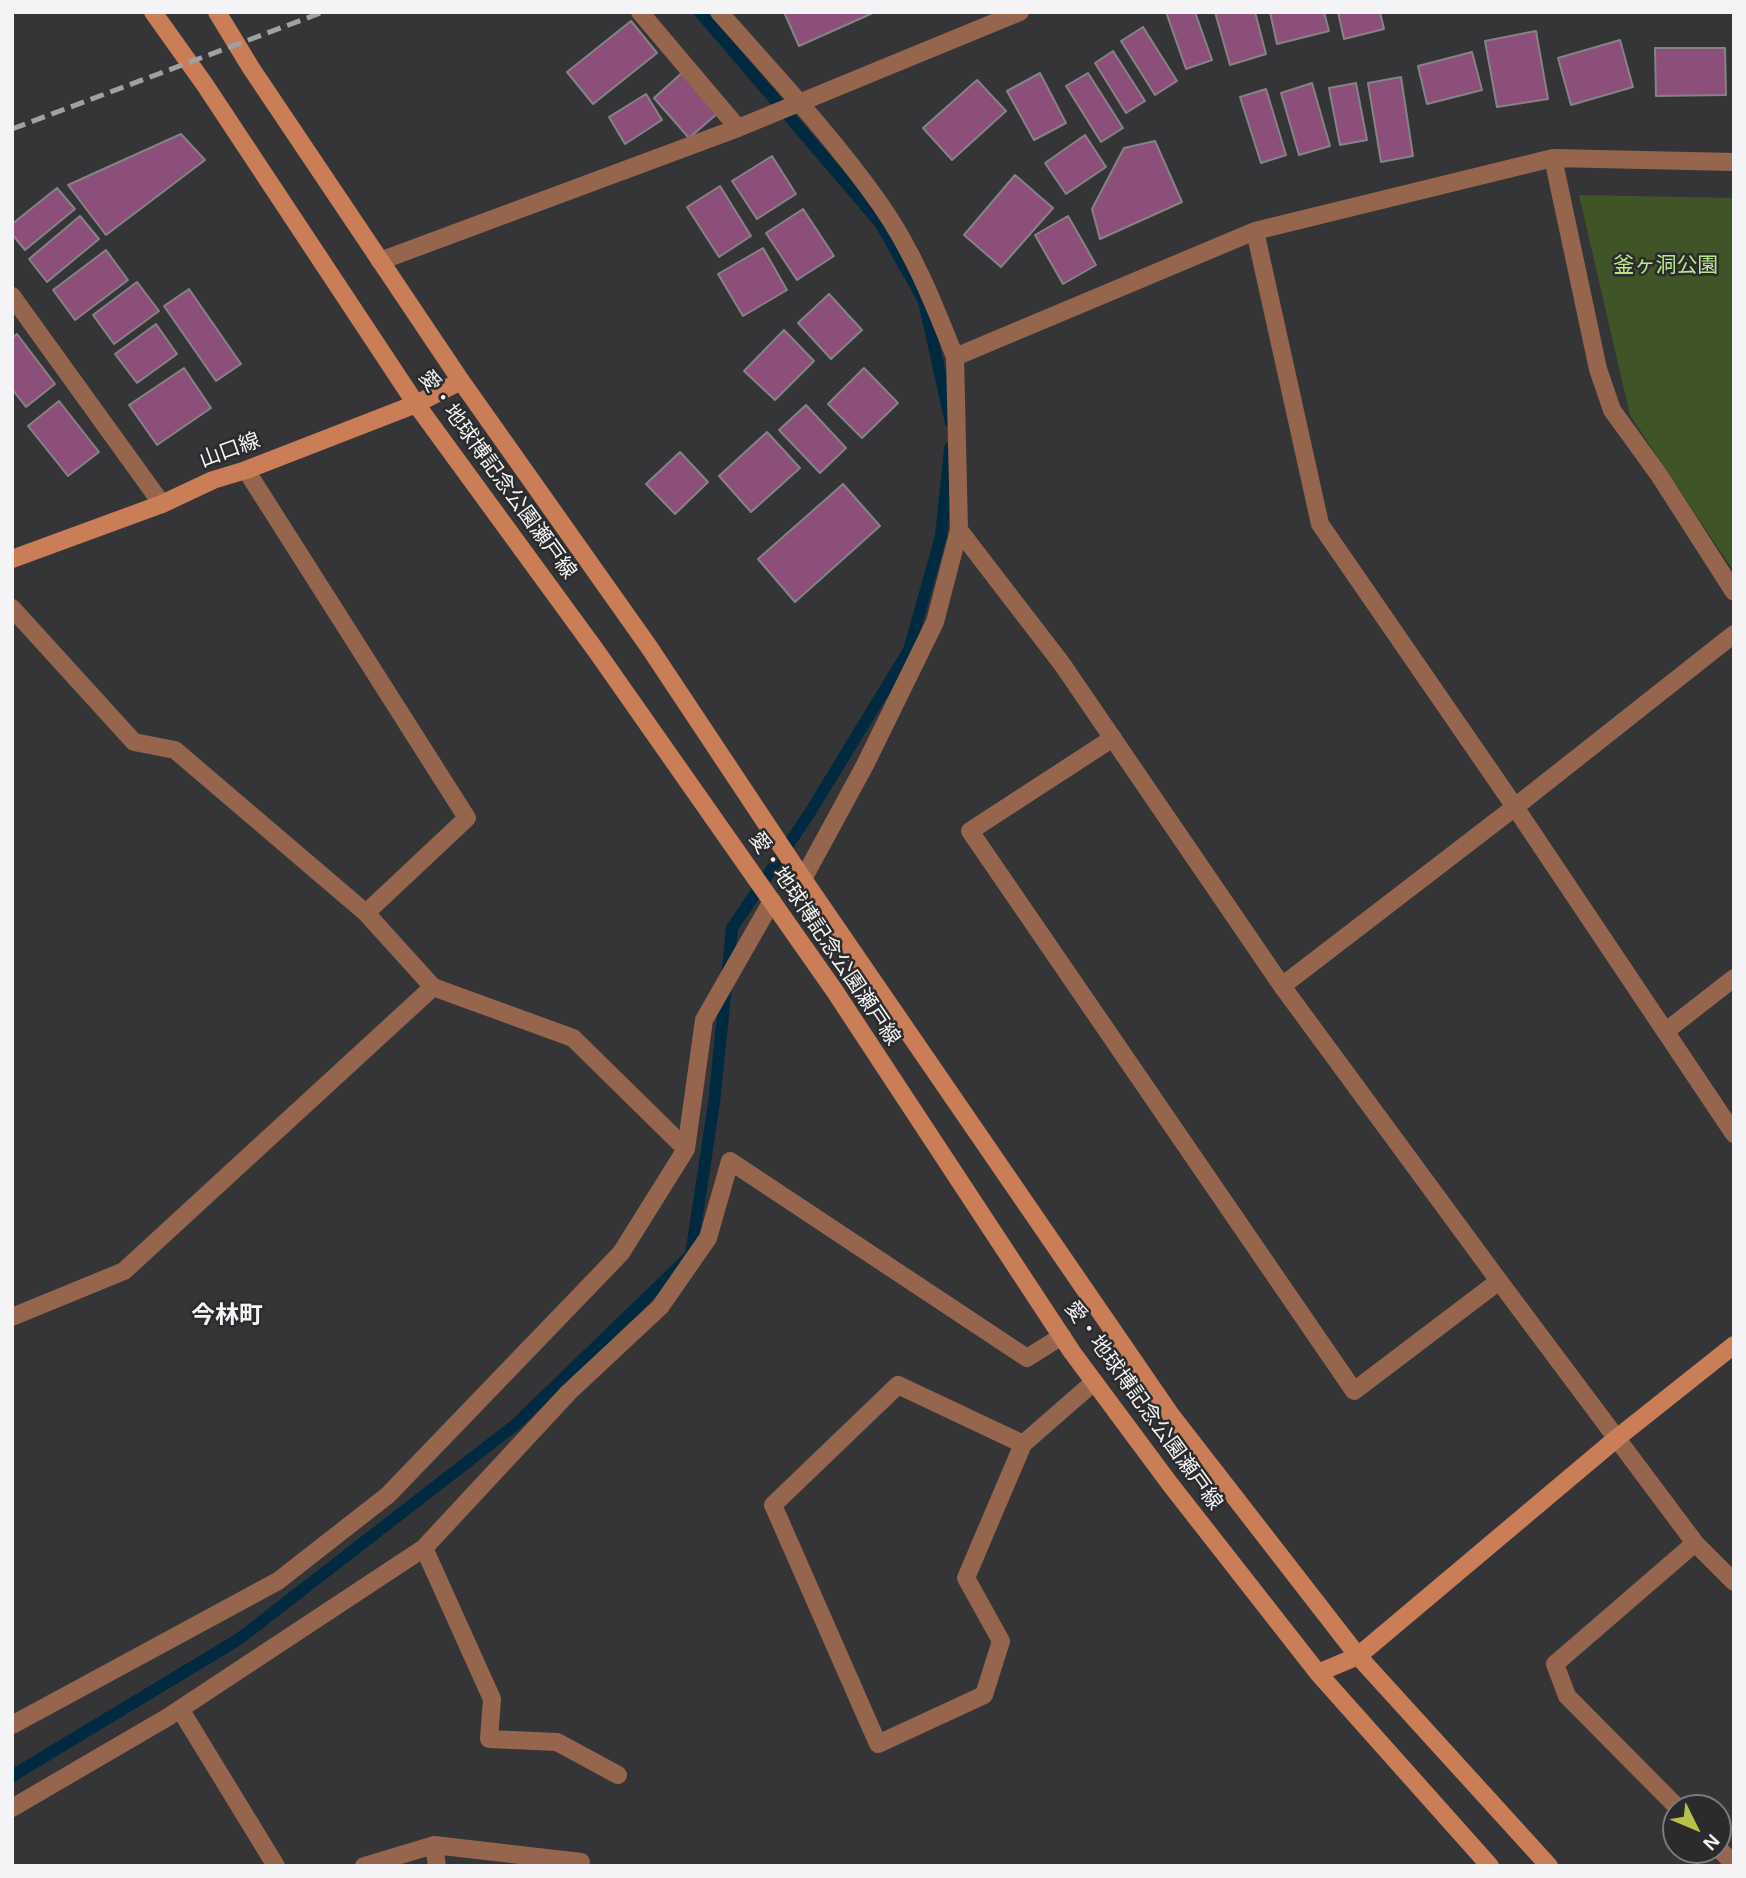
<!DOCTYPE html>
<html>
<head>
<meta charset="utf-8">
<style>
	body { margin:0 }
	#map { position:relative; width:1746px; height:1878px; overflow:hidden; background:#353538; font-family:Arial,sans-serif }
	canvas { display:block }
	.frame { position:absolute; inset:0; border:14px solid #f4f4f6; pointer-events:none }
	.north { position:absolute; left:1662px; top:1794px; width:70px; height:70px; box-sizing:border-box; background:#2b2b2e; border:2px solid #7b7b7e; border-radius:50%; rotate:133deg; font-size:19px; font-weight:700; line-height:28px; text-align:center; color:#f4f4f6 }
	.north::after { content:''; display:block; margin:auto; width:24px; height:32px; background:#b8c147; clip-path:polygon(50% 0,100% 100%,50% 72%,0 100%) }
</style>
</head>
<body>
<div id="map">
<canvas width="1746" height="1878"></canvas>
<div class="frame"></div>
<div class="north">N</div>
</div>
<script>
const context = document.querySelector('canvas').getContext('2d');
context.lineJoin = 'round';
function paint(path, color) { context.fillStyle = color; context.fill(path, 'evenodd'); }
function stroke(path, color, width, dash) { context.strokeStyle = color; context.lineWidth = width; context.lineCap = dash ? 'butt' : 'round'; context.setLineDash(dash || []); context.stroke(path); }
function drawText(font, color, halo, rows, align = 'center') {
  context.font = font + ' Arial,"Noto Sans JP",sans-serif'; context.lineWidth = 5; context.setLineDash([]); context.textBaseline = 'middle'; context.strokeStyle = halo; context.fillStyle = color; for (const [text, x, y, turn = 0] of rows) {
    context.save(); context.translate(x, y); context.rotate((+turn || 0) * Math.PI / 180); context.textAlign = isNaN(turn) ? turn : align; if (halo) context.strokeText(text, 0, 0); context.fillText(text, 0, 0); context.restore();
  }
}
paint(new Path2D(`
	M1579 195 1734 198V572L1630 415Z`), '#3f5527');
stroke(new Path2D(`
	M700 12 881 224 924 301 951 423
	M12 1776 239 1639 515 1425 691 1255 714 1103 732 928 809 814 909 650 941 536 950 448`), '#002a3f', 12);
const building = new Path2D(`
	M784 12H875L799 46Z
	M1166 12H1195L1212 60 1186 69Z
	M1215 12H1255L1266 54 1230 65Z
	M1270 12H1324L1329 31 1277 44Z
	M1338 12H1380L1384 29 1344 39Z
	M631 21 657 53 593 104 567 72Z
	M1143 27 1177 81 1155 95 1121 41Z
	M1536 31 1548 99 1497 107 1485 41Z
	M1620 40 1633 87 1571 105 1558 58Z
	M1655 48H1725L1726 95 1656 96Z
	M1113 51 1145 101 1126 113 1095 63Z
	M1472 52 1482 90 1427 104 1418 66Z
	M683 72 718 113 689 138 654 98Z
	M1040 73 1066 123 1034 140 1007 91Z
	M1088 73 1123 128 1101 142 1066 86Z
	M1401 77 1413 156 1381 162 1368 83Z
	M977 80 1006 111 952 160 923 128Z
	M1312 83 1330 146 1299 155 1281 93Z
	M1356 83 1367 140 1340 145 1329 88Z
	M1266 89 1286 155 1261 163 1240 97Z
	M646 94 662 120 625 144 609 117Z
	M181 134 205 160 106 235 68 185Z
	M1085 135 1106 167 1066 194 1045 163Z
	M1155 141 1182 202 1100 239 1092 209 1124 148Z
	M772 156 796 194 757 219 732 181Z
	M1015 175 1053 208 1001 267 964 235Z
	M720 186 751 236 719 257 687 207Z
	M57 188 75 209 25 250 12 234V224Z
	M803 209 834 256 797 280 766 233Z
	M80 216 99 239 47 282 29 259Z
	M1068 216 1096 265 1063 284 1035 235Z
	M763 248 787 290 743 316 718 274Z
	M106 250 128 280 75 320 53 290Z
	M137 282 159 311 114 344 93 315Z
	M189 289 241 364 216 381 164 306Z
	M829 294 862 330 831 359 798 323Z
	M156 324 177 354 137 383 115 354Z
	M784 330 814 361 775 400 744 371Z
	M17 334 55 384 26 407 12 389V338Z
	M184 368 211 408 157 445 129 405Z
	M864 368 898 403 862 438 828 404Z
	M59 401 99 452 68 476 28 426Z
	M806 405 846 448 820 473 779 430Z
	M767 432 800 468 751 512 719 476Z
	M680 452 708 482 675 514 646 484Z
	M843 484 880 526 795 602 758 559Z`);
paint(building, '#8b4f7a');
stroke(building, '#868285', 2);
stroke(new Path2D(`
	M640 12 738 128 1020 12
	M719 12C774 74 832 136 880 204 913 251 934 304 955 357
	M1553 158 1598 369 1612 410 1659 475 1734 592
	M1255 231 1553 158 1734 162
	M380 261 738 128
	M12 296 162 504
	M246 470 467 818 366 913
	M12 608 134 742 175 750 366 913 433 987 573 1038 686 1149
	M1113 738 970 831 1354 1391 1499 1281
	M803 879 865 765 935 622 959 530
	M1282 986 1515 807 1734 634
	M1666 1031 1734 978
	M1734 1134 1515 807 1320 524 1255 231 955 357 959 530 1062 664 1282 986 1499 1281 1695 1543 1734 1582
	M12 1317 124 1271 433 987
	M1023 1444 898 1385 773 1505 878 1744 984 1695 1001 1641 966 1578 1023 1444 1094 1382
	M424 1548 492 1699 489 1739 557 1742 618 1775
	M180 1709 276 1866
	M12 1725 278 1581 388 1495 621 1253 686 1149 704 1020 772 901
	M12 1808 168 1717 424 1548 569 1392 660 1307 708 1238 730 1161 1027 1358 1062 1336
	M1678 1808 1567 1696 1555 1664 1695 1543
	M434 1845 437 1866
	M1718 1848 1734 1864
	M364 1866 434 1845 581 1862`), '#95654d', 18);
stroke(new Path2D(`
	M153 12 205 85 416 404 597 652 834 990 1072 1352 1170 1484 1318 1673 1490 1866
	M217 12 251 68 461 381 649 647 803 879 1171 1415 1358 1656 1549 1866
	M12 559 162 504 213 480 246 470 416 404 461 381
	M1318 1673 1358 1656 1617 1438 1734 1345`), '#c97e57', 18);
stroke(new Path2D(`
	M12 129 323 12`), '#a1a1a3', 5, [14, 7]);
drawText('21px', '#b9e88b', '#2b2b2e', [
	["釜ヶ洞公園",1666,266]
]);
drawText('21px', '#f4f4f6', '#2b2b2e', [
	["山口線",230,451,-20],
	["愛・地球博記念公園瀬戸線",497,475,54],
	["愛・地球博記念公園瀬戸線",824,939,56],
	["愛・地球博記念公園瀬戸線",1143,1406,54]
]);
drawText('bold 24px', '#f4f4f6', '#2b2b2e', [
	["今林町",227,1316]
]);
</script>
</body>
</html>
